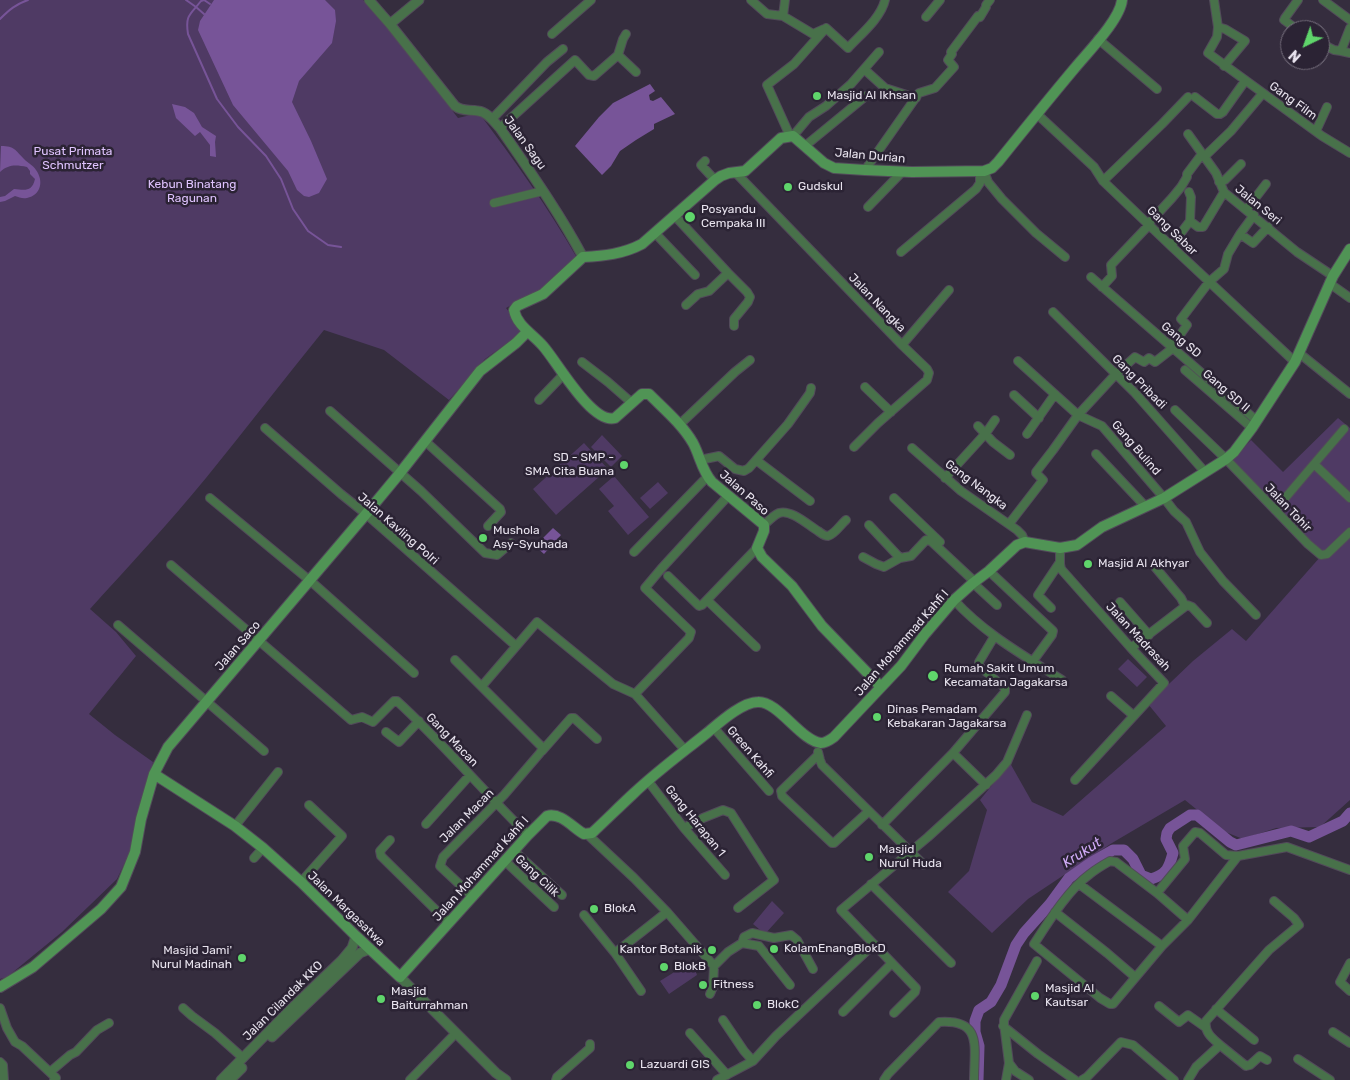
<!DOCTYPE html>
<html>
<head>
<meta charset="utf-8">
<style>
	body { margin:0 }
	#map { position:relative; width:1350px; height:1080px; overflow:hidden; background:#352d3e; font-family:Rubik,sans-serif }
	canvas { display:block }
	.north { position:absolute; left:1280px; top:20px; width:50px; height:50px; box-sizing:border-box; background:#2b2334; border:1px solid #77707e; border-radius:50%; rotate:222deg; font-size:14px; font-weight:700; line-height:20px; text-align:center; color:#e8e3ee }
	.north::after { content:''; display:block; margin:auto; width:18px; height:22px; background:#5fd56b; clip-path:polygon(50% 0,100% 100%,50% 72%,0 100%) }
</style>
</head>
<body>
<div id="map">
<canvas width="1350" height="1080"></canvas>
<div class="north">N</div>
</div>
<script>
const context = document.querySelector('canvas').getContext('2d');
context.lineJoin = 'round';
function paint(path, color) { context.fillStyle = color; context.fill(path, 'evenodd'); }
function stroke(path, color, width, dash) { context.strokeStyle = color; context.lineWidth = width; context.lineCap = dash ? 'butt' : 'round'; context.setLineDash(dash || []); context.stroke(path); }
function drawText(font, color, halo, rows, align = 'center') {
  context.font = font + ' Rubik,sans-serif'; context.lineWidth = 5; context.setLineDash([]); context.textBaseline = 'middle'; context.strokeStyle = halo; context.fillStyle = color; for (const [text, x, y, turn = 0] of rows) {
    context.save(); context.translate(x, y); context.rotate((+turn || 0) * Math.PI / 180); context.textAlign = isNaN(turn) ? turn : align; if (halo) context.strokeText(text, 0, 0); context.fillText(text, 0, 0); context.restore();
  }
}
paint(new Path2D(`
	M0 0H363L378 16 458 118 479 113C514 160 548 207 577 258L548 285 506 308 524 331 485 359 449 400 384 350 324 330C284 379 246 429 206 478 169 523 129 566 90 609L116 632 136 656 89 714 115 735 153 762 137 837 117 879 62 932 7 977 0 979Z
	M1338 418 1350 428V800L1320 827 1276 828 1243 839 1223 831 1185 800 1112 843 1028 899 992 933 948 892 969 871 987 810 980 800 1010 763 1032 802 1063 816 1166 726 1148 704 1193 661 1232 629 1246 641 1321 556 1229 464 1251 440 1283 472Z
	M602 435 622 456 611 467 591 447Z
	M584 443 608 469 556 515 533 489Z
	M614 476 649 517 628 535 608 511 614 506 599 489Z
	M658 482 668 493 650 509 640 498Z
	M1128 659 1147 677 1137 687 1118 669Z
	M772 901 784 913 765 934 753 924Z
	M692 961 697 975 669 994 660 981Z`), '#4f3a64');
paint(new Path2D(`
	M214 0H325L335 10 336 21 332 43 299 81 292 102 311 141 327 179 319 193 309 197 304 196 297 190 288 171 233 105 198 30 200 21Z
	M650 84 655 91 649 95 650 100 653 101 661 97 675 114 654 124V129L636 140 620 151 611 166 602 175 575 146 599 117 613 103Z
	M172 104 185 107 194 113 202 127 216 136 215 142 216 157 210 156V145L200 132 195 136 176 118Z
	M1 146C15 146 15 150 24 159 28 163 33 165 36 170 44 181 41 195 27 198 22 199 19 197 15 196L5 201 0 202V197L5 196 14 189C25 190 32 192 35 179L30 174V171L27 167C16 165 9 164 0 172Z
	M553 528 561 535 544 554 535 546Z`), '#775498');
stroke(new Path2D(`
	M186 0 196 7 204 14
	M210 4 204 0 201 1C190 15 185 15 188 34L217 99 238 127 266 156 281 179 293 209 308 231 328 245 341 247
	M0 19C9 10 16 4 28 0`), '#775498', 2);
stroke(new Path2D(`
	M978 1080 979 1046 975 1032V1021L979 1010 991 1002 1001 985 1016 945 1024 933 1050 904 1069 878 1092 862 1113 850H1124L1133 859 1141 875 1151 879C1167 874 1169 868 1173 853L1166 839 1167 833 1170 828 1190 815H1197L1230 842 1236 845 1291 831 1309 837 1343 821 1350 813`), '#775498', 11);
const minor = new Path2D(`
	M751 0 767 14 783 16 813 34 824 29
	M1214 0 1218 27 1217 37 1208 53 1322 136 1350 153
	M1298 0 1285 18 1284 20 1298 30
	M1323 0 1350 20
	M783 16 785 0
	M926 17 940 0
	M1218 27 1225 29 1245 41 1224 66
	M826 28 848 48C860 35 881 18 885 0
	M1350 28 1341 51 1350 53
	M552 34 591 0
	M1098 39 1157 89
	M1320 43 1334 50 1341 51
	M618 55 636 72
	M864 69 885 88 916 98
	M1195 97 1217 114H1220L1223 112 1245 81
	M1037 114 1094 167 1103 181 1171 246 1295 362
	M492 119 547 62 563 49
	M500 128 575 60 589 75 594 76 618 55 623 39 626 34
	M1316 131 1327 107
	M1188 134 1216 173 1224 192 1297 252 1333 276
	M790 136 767 85 794 64 826 28
	M793 136 809 117 826 106 851 84 879 52
	M805 146 866 96
	M1204 157 1231 131 1263 93
	M705 161 701 165 715 180
	M865 170 919 93 935 88 954 67 948 60 952 54 951 52 978 16 980 17 986 7V5L990 0
	M984 171 988 182 1002 199 1036 233 1065 257
	M735 172 902 345 927 369 929 373 927 380 878 423 854 447
	M1103 181 1162 124 1188 97
	M1219 182 1225 180 1241 164
	M494 203 543 191
	M868 207 902 172
	M1246 210 1266 184
	M674 215 728 273 747 292 750 297 748 302 734 319V326
	M1190 221 1198 227H1203L1224 192
	M1148 224 1172 198 1181 187 1187 177V174L1202 154
	M655 233 695 275
	M1240 234 1253 243 1268 227
	M1171 246 1190 221 1191 197 1189 192
	M901 252 976 189 980 183V171
	M1091 277 1257 421
	M1329 283 1350 298
	M1102 287 1112 276 1111 265 1149 225
	M686 305 698 294 709 291 728 273
	M1053 312 1135 393 1205 472
	M902 345 949 290
	M1170 345 1180 335 1187 325 1181 319 1209 282 1224 269 1228 254 1240 234 1254 215
	M1299 353 1350 394
	M1018 361 1078 415 1102 426 1164 498 1174 511 1186 522 1200 552 1223 581 1256 615
	M582 362 608 382 632 403
	M1185 370 1252 428
	M865 387 891 412
	M1014 395 1039 418
	M539 400 563 375
	M1175 410 1226 459 1308 544 1321 555 1327 554 1350 532
	M330 411 421 491 485 553 497 555 511 543
	M679 425 735 372 750 360
	M978 426 993 442 1010 455
	M265 428 341 494 366 514 516 646
	M1027 434 1055 394
	M425 441 500 509 501 512 488 526
	M912 448 961 491 1017 530 1022 535 1025 542
	M1096 454 1145 506
	M700 460 719 456 735 469 744 471 749 468 788 424 810 393 811 388
	M756 460 810 501
	M1314 464 1344 429
	M945 478 986 433 995 420
	M210 498 314 584 414 673
	M894 498 940 542
	M1275 510 1314 464 1350 498
	M1009 524 1043 480 1036 473V472L1053 450 1078 415 1115 375 1135 357 1144 362 1149 358 1155 362 1173 348
	M764 525C768 521 774 515 779 513 791 509 808 525 818 531 821 533 824 536 828 536 835 534 841 524 846 520
	M869 525 900 558
	M1060 548V564L1061 569 1131 648 1164 683 1075 780
	M634 552 707 477
	M863 557 876 564 884 567 900 558 911 556 926 540 931 541 975 582
	M171 565 351 720 362 717 373 722 394 701H397C443 743 483 791 528 835
	M1155 567 1181 598 1185 606
	M989 571 1053 631 1052 635 1033 661
	M668 576 699 606 702 605 757 548
	M973 583 997 605
	M707 600 756 647
	M954 600C985 634 1023 655 1062 680
	M1120 602 1149 635
	M1051 608 1038 595 1060 562
	M118 625 264 751
	M1131 648 1187 605 1192 607 1207 623
	M455 660 543 748 540 753 504 795 443 857 440 866 472 896
	M482 686 537 622 613 684 635 694 685 750
	M635 694 689 638 691 632 645 588 661 569 728 496
	M1111 696 1134 716
	M714 728 769 791
	M386 732 399 742 419 721
	M542 751 571 718H574L597 739
	M818 752 820 760 822 765 924 865
	M953 753 986 785
	M818 755 781 791 782 796 832 843H834L869 811
	M648 781 684 828 725 875
	M426 824 470 775
	M882 825 953 753 1005 692V688L979 666V662L994 637
	M235 826 278 772
	M684 828 703 818 723 810 731 813 774 880 738 908
	M587 834 634 878 667 912 714 966 713 987 710 994
	M390 840 380 851 381 856 449 923
	M514 851 562 895
	M254 858 263 848
	M505 861 554 907
	M301 882 342 836 309 805
	M871 884 951 963
	M1079 884 1162 946
	M1157 893 1185 859 1183 846 1195 832 1200 833 1226 855 1238 856 1287 847 1350 870
	M1055 912 1107 953 1135 977
	M584 915 615 953 641 991
	M1188 920 1162 946 1113 1004H1110L1100 998 1034 944C1049 921 1068 890 1090 874 1096 869 1103 865 1110 861L1116 862 1157 893 1188 920 1238 856
	M742 943 759 946 790 985
	M615 953 667 912
	M1350 963 1340 982 1350 991
	M714 966 728 952 742 943 744 937 752 933 774 938 791 935 797 940 813 969
	M1159 1006 1179 1022 1188 1015 1205 1027
	M0 1008 7 1028 15 1042 22 1046 56 1078 54 1080
	M183 1008 192 1016 215 1033 243 1058
	M1216 1009 1254 1040
	M843 1012 892 963
	M894 1013 915 992 916 988 841 910 928 837 996 775 1007 762 1027 715
	M723 1020 744 1051 753 1061
	M1003 1026 1038 1054 1075 1080
	M1333 1032 1350 1043
	M690 1033 727 1075
	M1220 1045 1246 1066 1250 1065 1260 1056 1267 1060
	M1298 1059 1330 1080
	M0 1062 3 1065 4 1080
	M50 1072 70 1055 76 1052 97 1030 109 1023
	M410 1080 456 1033
	M556 1080 557 1077 590 1048V1044
	M717 1080 753 1061 776 1036 874 944
	M884 1080 888 1074 939 1022C983 1019 974 1047 974 1080
	M1006 1080 1009 1063
	M1029 1080 1015 1071 1009 1063 1004 1024V1020L1037 961
	M1082 1080 1087 1077 1121 1042 1133 1045 1174 1080
	M1188 1080 1196 1067 1220 1045C1212 1038 1204 1032 1206 1021L1269 950 1299 925 1294 918 1274 901`);
const tertiary = new Path2D(`
	M369 0 390 24 455 106C463 112 469 109 478 111 488 112 494 122 500 128 529 170 559 212 583 257
	M390 24 419 0
	M400 977 496 1073 506 1080
	M272 1037 360 953 370 949
	M221 1080 293 1007 342 960 352 948 356 936
	M230 1080 242 1068`);
const secondary = new Path2D(`
	M881 687 822 626 792 586 762 557 757 548 764 531V525L712 482C702 471 700 456 693 443 682 424 664 409 649 394H642L615 418C592 425 556 360 543 346 533 334 517 326 514 310L517 306 543 294 583 257C604 256 623 254 642 244L715 180 721 176 729 173 745 171 781 138 793 136 824 163 834 168 865 170 912 172 984 171 992 168 998 162C1023 131 1048 100 1074 69 1087 53 1120 20 1122 0
	M154 774 235 826 263 848 301 882 356 936 400 977 528 835 547 816C561 812 573 828 584 834L592 833C606 820 619 807 633 794 656 772 682 753 707 733 719 723 742 702 758 702 778 701 801 741 821 743 826 743 830 740 834 737L901 666 925 634 954 600 973 583 989 571 1017 545 1025 542 1060 548 1077 545 1102 527 1164 498 1226 459 1234 452 1252 428 1295 362 1333 276 1350 249
	M0 987 33 967 101 909 121 887 135 852 141 819 154 774 168 747 366 514 400 473 480 371 516 343 527 332`);
stroke(minor, '#524a5a', 10);
stroke(tertiary, '#524a5a', 11);
stroke(secondary, '#524a5a', 12);
stroke(minor, '#48714a', 8);
stroke(tertiary, '#48714a', 9);
stroke(secondary, '#509455', 10);
for (const [x, y, r, color] of [
	[817,96,5,"#5fd56b"],
	[788,187,5,"#5fd56b"],
	[690,217,6,"#5fd56b"],
	[624,465,5,"#5fd56b"],
	[483,538,5,"#5fd56b"],
	[1088,564,5,"#5fd56b"],
	[933,676,6,"#5fd56b"],
	[877,717,5,"#5fd56b"],
	[869,857,5,"#5fd56b"],
	[594,909,5,"#5fd56b"],
	[774,949,5,"#5fd56b"],
	[712,950,5,"#5fd56b"],
	[242,958,5,"#5fd56b"],
	[664,967,5,"#5fd56b"],
	[703,985,5,"#5fd56b"],
	[1035,996,5,"#5fd56b"],
	[381,999,5,"#5fd56b"],
	[757,1005,5,"#5fd56b"],
	[630,1065,5,"#5fd56b"]
]) { const dot = new Path2D(); dot.arc(x, y, r, 0, 2 * Math.PI); context.fillStyle = color; context.fill(dot); stroke(dot, '#2b2334', 2); }
drawText('12px', '#e8e3ee', '#2b2334', [
	["Masjid Al Ikhsan",827,96],
	["Gudskul",798,187],
	["Posyandu",701,210],
	["Cempaka III",701,224],
	["SD - SMP -",614,458,"right"],
	["SMA Cita Buana",614,472,"right"],
	["Mushola",493,531],
	["Asy-Syuhada",493,545],
	["Masjid Al Akhyar",1098,564],
	["Rumah Sakit Umum",944,669],
	["Kecamatan Jagakarsa",944,683],
	["Dinas Pemadam",887,710],
	["Kebakaran Jagakarsa",887,724],
	["Masjid",879,850],
	["Nurul Huda",879,864],
	["BlokA",604,909],
	["KolamEnangBlokD",784,949],
	["Kantor Botanik",702,950,"right"],
	["Masjid Jami'",232,951,"right"],
	["Nurul Madinah",232,965,"right"],
	["BlokB",674,967],
	["Fitness",713,985],
	["Masjid Al",1045,989],
	["Kautsar",1045,1003],
	["Masjid",391,992],
	["Baiturrahman",391,1006],
	["BlokC",767,1005],
	["Lazuardi GIS",640,1065]
], 'left');
drawText('12px', '#e8e3ee', '#2b2334', [
	["Gang Film",1293,101,36],
	["Jalan Sagu",525,143,54],
	["Jalan Durian",870,156,5],
	["Jalan Seri",1258,205,39],
	["Gang Sabar",1172,231,44],
	["Jalan Nangka",877,303,46],
	["Gang SD",1181,340,40],
	["Gang Pribadi",1139,382,45],
	["Gang SD II",1226,391,41],
	["Gang Bulind",1136,448,49],
	["Gang Nangka",976,485,37],
	["Jalan Paso",744,493,41],
	["Jalan Tohir",1288,508,46],
	["Jalan Kavling Polri",398,529,41],
	["Jalan Madrasah",1138,637,47],
	["Jalan Mohammad Kahfi I",902,643,-49],
	["Jalan Saco",238,646,-49],
	["Gang Macan",452,740,46],
	["Green Kahfi",750,752,49],
	["Jalan Macan",467,816,-45],
	["Gang Harapan 1",695,821,51],
	["Jalan Mohammad Kahfi I",481,869,-48],
	["Gang Cilik",537,876,43],
	["Jalan Margasatwa",346,909,44],
	["Jalan Cilandak KKO",283,1001,-45]
]);
drawText('12px', '#dfc3fe', '#2b2334', [
	["Pusat Primata",73,152],
	["Schmutzer",73,166],
	["Kebun Binatang",192,185],
	["Ragunan",192,199]
]);
drawText('italic 14px', '#d1acf8', '#2b2334', [
	["Krukut",1082,853,-33]
]);
</script>
</body>
</html>
